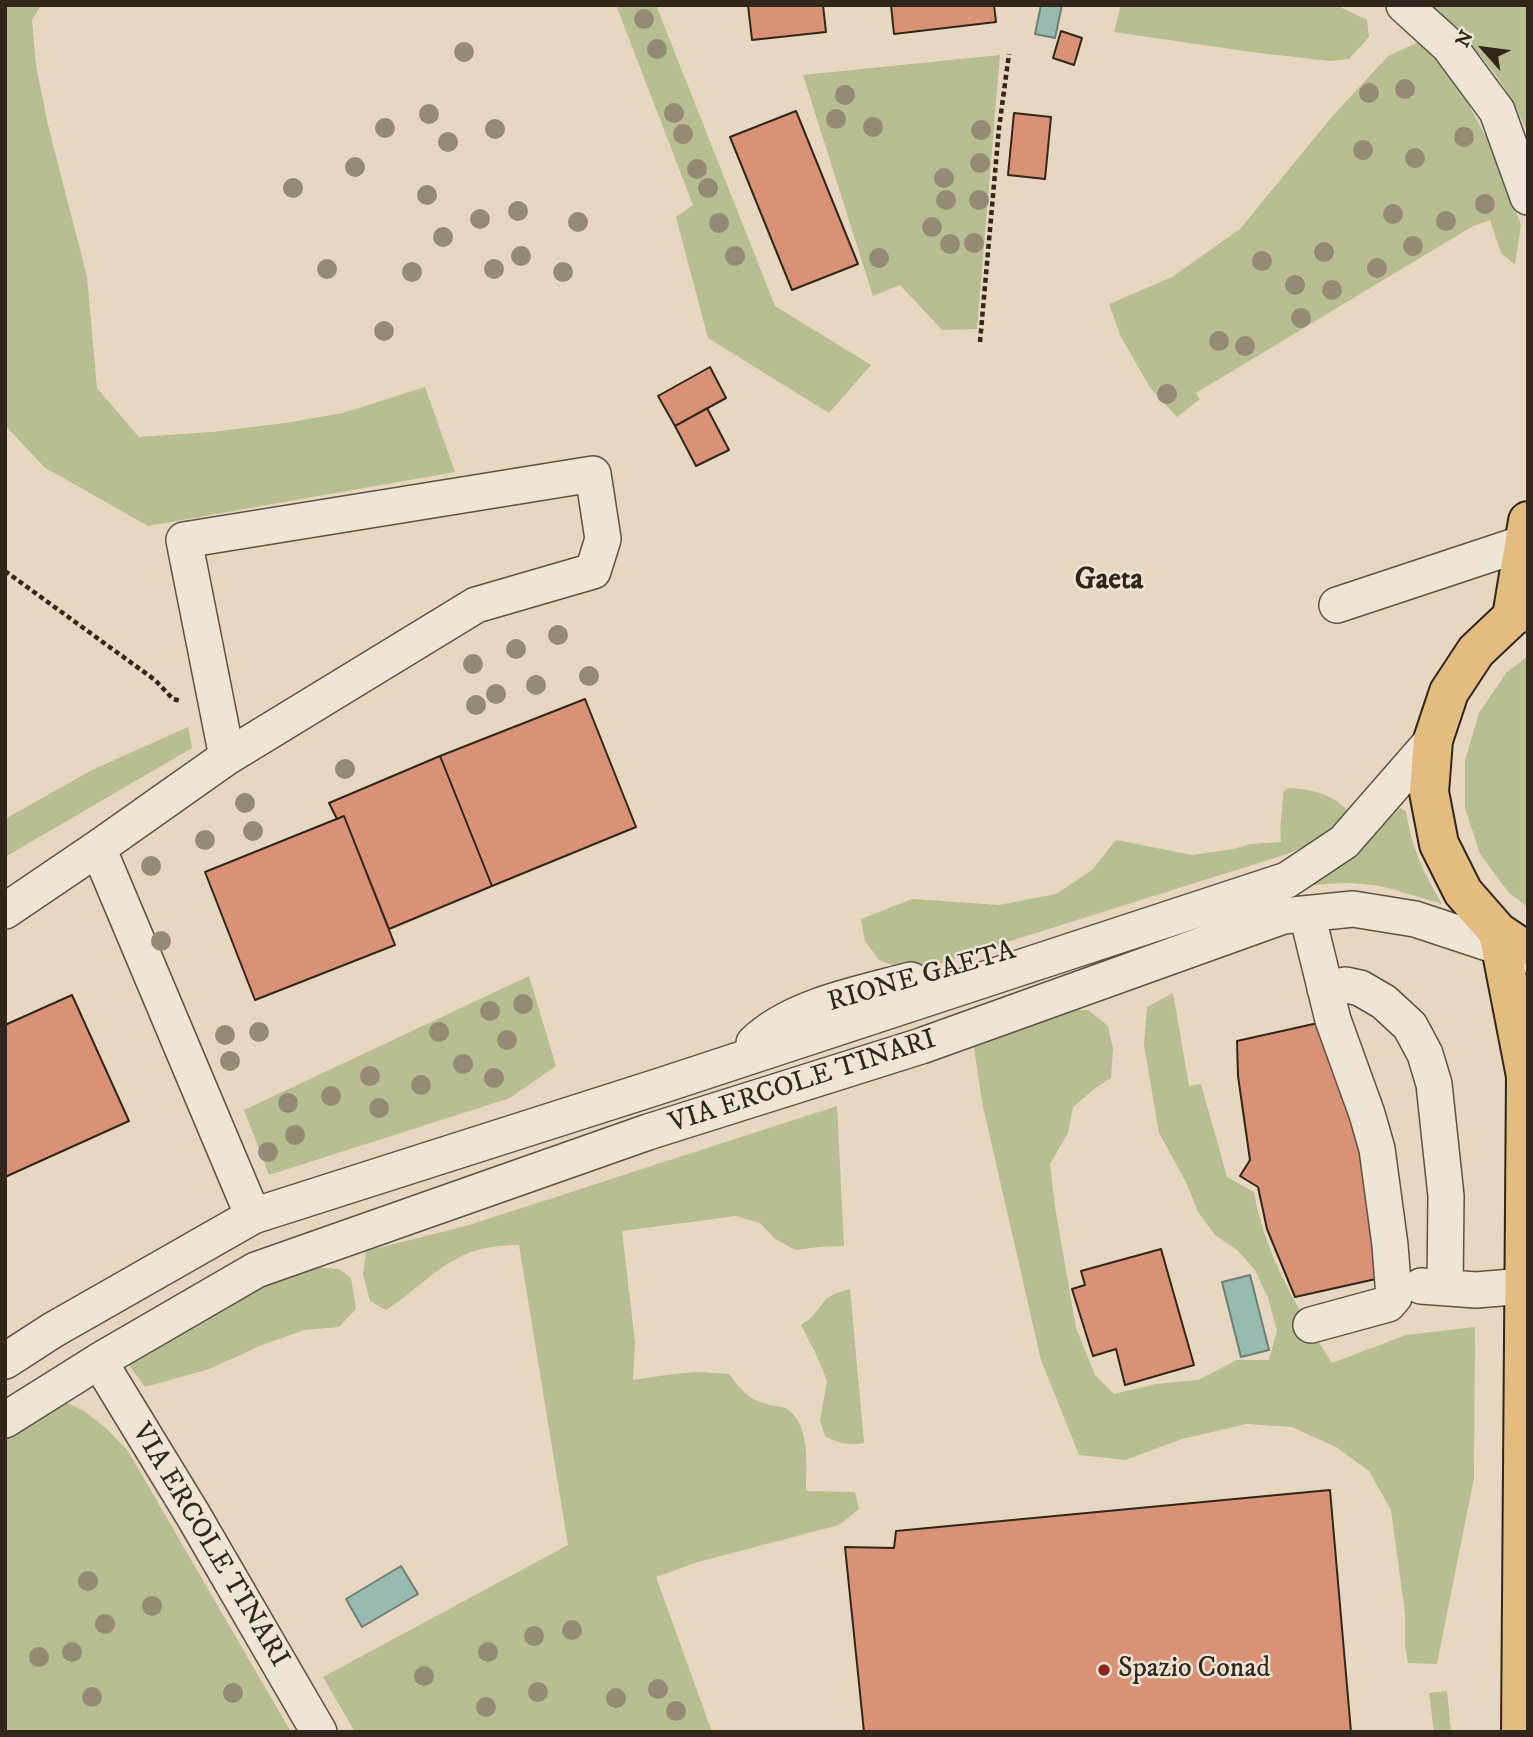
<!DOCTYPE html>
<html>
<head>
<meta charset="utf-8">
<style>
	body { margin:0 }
	#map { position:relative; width:1533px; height:1737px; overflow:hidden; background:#e7d7c0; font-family:"IM FELL DW Pica",serif }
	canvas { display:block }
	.frame { position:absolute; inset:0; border:7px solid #30261a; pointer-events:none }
	.north { position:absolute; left:1449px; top:14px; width:70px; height:70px; -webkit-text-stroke:5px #efe5d6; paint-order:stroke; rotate:298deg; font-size:19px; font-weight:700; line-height:28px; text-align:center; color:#30261a }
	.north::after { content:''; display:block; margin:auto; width:24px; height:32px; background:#30261a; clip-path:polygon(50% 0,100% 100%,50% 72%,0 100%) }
</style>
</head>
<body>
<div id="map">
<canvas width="1533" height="1737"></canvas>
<div class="frame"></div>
<div class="north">N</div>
</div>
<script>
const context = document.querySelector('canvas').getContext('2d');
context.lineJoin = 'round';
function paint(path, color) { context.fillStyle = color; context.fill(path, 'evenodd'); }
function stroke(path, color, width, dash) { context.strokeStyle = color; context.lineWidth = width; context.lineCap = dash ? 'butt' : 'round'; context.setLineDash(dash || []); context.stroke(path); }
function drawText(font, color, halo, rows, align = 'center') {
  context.font = font + ' "IM FELL DW Pica",serif'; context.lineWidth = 5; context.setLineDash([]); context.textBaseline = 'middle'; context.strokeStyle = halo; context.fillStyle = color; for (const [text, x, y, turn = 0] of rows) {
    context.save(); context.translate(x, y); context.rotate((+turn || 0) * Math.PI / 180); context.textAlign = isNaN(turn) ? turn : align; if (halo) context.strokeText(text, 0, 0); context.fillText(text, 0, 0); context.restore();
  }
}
paint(new Path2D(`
	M5 5H41L32 20 36 65 48 125 87 277 97 388 139 437 213 432 285 423 343 413 425 387 455 472 148 526 44 467 5 425Z
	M616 5H656L775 306 871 365 829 413 708 338 676 217 693 205Z
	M1121 5H1336L1367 20 1369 37 1349 59 1330 61 1251 52 1114 32Z
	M1427 5H1528V134C1504 75 1474 46 1427 5Z
	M1421 41 1440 61 1463 94 1487 139 1521 225 1515 265 1501 253 1490 220 1473 226 1196 393 1200 399 1177 417 1151 389 1121 337 1109 304 1172 277 1240 229 1330 119 1388 56Z
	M1000 55 977 329 942 330 900 285 873 296 803 75Z
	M1528 656V907L1509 893 1480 854 1465 808V760L1479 713 1506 673Z
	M188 727 192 748 5 857V819L92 770Z
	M1289 788C1313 789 1335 795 1351 814L1333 834 1287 854 912 972 879 960 865 941 861 919 912 899 999 905 1056 894 1092 870 1116 840 1192 855 1234 849 1250 844 1281 842C1279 826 1283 809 1283 792Z
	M1400 808 1406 811C1411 846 1423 873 1442 904 1427 900 1414 895 1399 891 1368 881 1337 882 1305 886L1369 839Z
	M529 976 556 1066 510 1098 269 1175 244 1110Z
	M1173 993 1189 1086 1201 1084 1227 1177 1254 1192C1265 1255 1298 1310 1332 1363L1406 1335 1475 1327 1474 1478 1437 1664 1408 1663 1405 1647V1613L1391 1510 1369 1471 1336 1447 1292 1427 1247 1424 1182 1439 1125 1460 1079 1455 1041 1360 982 1102 974 1047 1066 1010H1088L1108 1026 1113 1049 1111 1078 1097 1087 1073 1107 1068 1133 1050 1164 1055 1207 1076 1328 1095 1375 1114 1394 1156 1384 1198 1380 1237 1360H1269L1277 1330 1268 1298 1255 1270 1237 1250 1215 1235 1198 1212 1186 1182 1159 1133 1144 1045 1147 1007Z
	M837 1106 844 1246 819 1247 795 1250 774 1238 760 1223 736 1216 622 1231 635 1342 633 1380 673 1374 701 1372 729 1374C740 1388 747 1399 766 1404 772 1406 781 1406 787 1409 811 1425 806 1466 806 1491L855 1492 859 1509 839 1525 698 1562 656 1577 712 1732H355L323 1677 568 1545 519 1245C502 1245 483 1247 466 1254 436 1267 413 1293 386 1310L370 1301 363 1274 366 1251 466 1226Z
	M312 1267 339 1269 351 1278 356 1309 339 1327 304 1330 262 1345 209 1369 145 1387 123 1357 262 1283Z
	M850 1289 864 1443C848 1446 838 1443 825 1436L820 1421 827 1381 817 1356 801 1325 812 1317 826 1299 836 1293Z
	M59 1399 84 1411 107 1429 128 1451 291 1732H5V1437Z
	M1447 1691 1451 1732H1434L1429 1693Z`), '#b6be92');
const water = new Path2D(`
	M1041 5H1062L1055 38 1035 34Z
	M1250 1275 1269 1350 1241 1357 1222 1282Z
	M401 1566 418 1594 362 1627 346 1599Z`);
paint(water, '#97bab1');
stroke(water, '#6e7f75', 2);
const building = new Path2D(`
	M748 5H823L826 32 752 40Z
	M891 5H994L996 22 894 34Z
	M1061 31 1082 38 1074 65 1053 58Z
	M796 111 858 264 792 290 730 137Z
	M1014 113 1051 117 1045 179 1008 175Z
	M710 367 726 398 675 426 658 396Z
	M707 408 729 450 696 466 675 426Z
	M585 699 636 827 492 886 440 756Z
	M440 756 492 886 389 929 344 816 337 819 329 803Z
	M344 816 395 945 255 1000 205 872Z
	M72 995 129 1121 5 1177V1025Z
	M1318 1023 1359 1141 1373 1229 1376 1279 1295 1297 1267 1229 1258 1187 1240 1176 1250 1160 1238 1076 1237 1041Z
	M1161 1249 1194 1365 1125 1385 1116 1349 1093 1356 1072 1289 1085 1285 1081 1271Z
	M1330 1490 1351 1732H864L845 1547 894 1548 896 1531Z`);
paint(building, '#da9276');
stroke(building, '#30261a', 2);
const minor = new Path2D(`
	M1404 5 1449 46 1497 111 1528 197
	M1337 605 1524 543
	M98 848 253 1216
	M5 911 98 848 227 757 476 605 593 571 603 539 593 474 184 540 227 757
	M1307 914 1333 1020 1367 1114 1377 1149 1390 1245 1394 1297 1388 1304 1311 1325
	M1325 989 1346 985 1360 988 1384 1002 1410 1026 1425 1054 1434 1084 1446 1196 1445 1288
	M754 1043C792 1006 860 994 911 980
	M1421 1286 1476 1290 1525 1286
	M5 1361 53 1330 253 1216 657 1087 1287 880 1344 842 1433 740
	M99 1361 193 1515 319 1732
	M5 1420 99 1361 256 1270 648 1132 921 1046 1283 916 1353 909 1415 919 1524 955`);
const major = new Path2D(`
	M1512 617 1528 521
	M1498 932 1526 1076 1521 1732
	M1519 946 1498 932 1463 892 1439 844 1429 792 1433 740 1449 692 1476 651 1512 617 1528 608`);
stroke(minor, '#5e5244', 38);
stroke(major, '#30261a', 42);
stroke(new Path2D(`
	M980 342 999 128 1009 54
	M5 571 155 680 173 699 181 701`), '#30261a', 4.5, [5, 3.5]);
stroke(minor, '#efe5d6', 35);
stroke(major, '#e4bc80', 38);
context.fillStyle = '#958b75';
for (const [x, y] of [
	[644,19],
	[657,49],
	[464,52],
	[1405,89],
	[1369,93],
	[845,95],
	[674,113],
	[429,114],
	[836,119],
	[873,127],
	[385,128],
	[495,129],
	[981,130],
	[683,134],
	[1464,137],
	[448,142],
	[1363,150],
	[1415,158],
	[980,163],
	[355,167],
	[697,169],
	[944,178],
	[293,188],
	[708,188],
	[427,195],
	[946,200],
	[979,200],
	[1485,204],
	[518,211],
	[1393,214],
	[480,219],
	[1446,221],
	[578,222],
	[719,223],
	[932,227],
	[443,237],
	[974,243],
	[950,244],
	[1413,246],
	[1324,252],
	[521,256],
	[735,256],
	[879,258],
	[1262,261],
	[1377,268],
	[327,269],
	[494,269],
	[412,272],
	[563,272],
	[1295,285],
	[1332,290],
	[1301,318],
	[384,331],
	[1219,341],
	[1245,346],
	[1167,394],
	[558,635],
	[516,649],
	[473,664],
	[589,676],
	[536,685],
	[496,694],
	[476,705],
	[345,769],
	[245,803],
	[253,831],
	[205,840],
	[151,866],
	[161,941],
	[523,1004],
	[490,1011],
	[259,1032],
	[439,1032],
	[225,1035],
	[507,1040],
	[230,1061],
	[463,1064],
	[370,1076],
	[494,1078],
	[421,1085],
	[331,1096],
	[288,1103],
	[379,1108],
	[295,1135],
	[268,1152],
	[88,1581],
	[152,1606],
	[105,1624],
	[572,1630],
	[534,1636],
	[72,1652],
	[488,1652],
	[39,1657],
	[424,1676],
	[658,1689],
	[538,1692],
	[233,1693],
	[92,1697],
	[616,1698],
	[486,1707],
	[676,1711]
]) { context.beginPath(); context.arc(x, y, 10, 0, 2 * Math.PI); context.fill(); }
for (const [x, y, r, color] of [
	[1104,1670,7,"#8f2418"]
]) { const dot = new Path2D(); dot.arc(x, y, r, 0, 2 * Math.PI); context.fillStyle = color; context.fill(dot); stroke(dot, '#efe5d6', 2.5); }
drawText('28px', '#30261a', '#efe5d6', [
	["RIONE GAETA",922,978,-16],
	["VIA ERCOLE TINARI",803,1083,-18],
	["VIA ERCOLE TINARI",209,1546,59]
]);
drawText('28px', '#30261a', '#efe5d6', [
	["Spazio Conad",1118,1670]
], 'left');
drawText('bold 30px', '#30261a', '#efe5d6', [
	["Gaeta",1109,582]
]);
</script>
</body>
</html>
